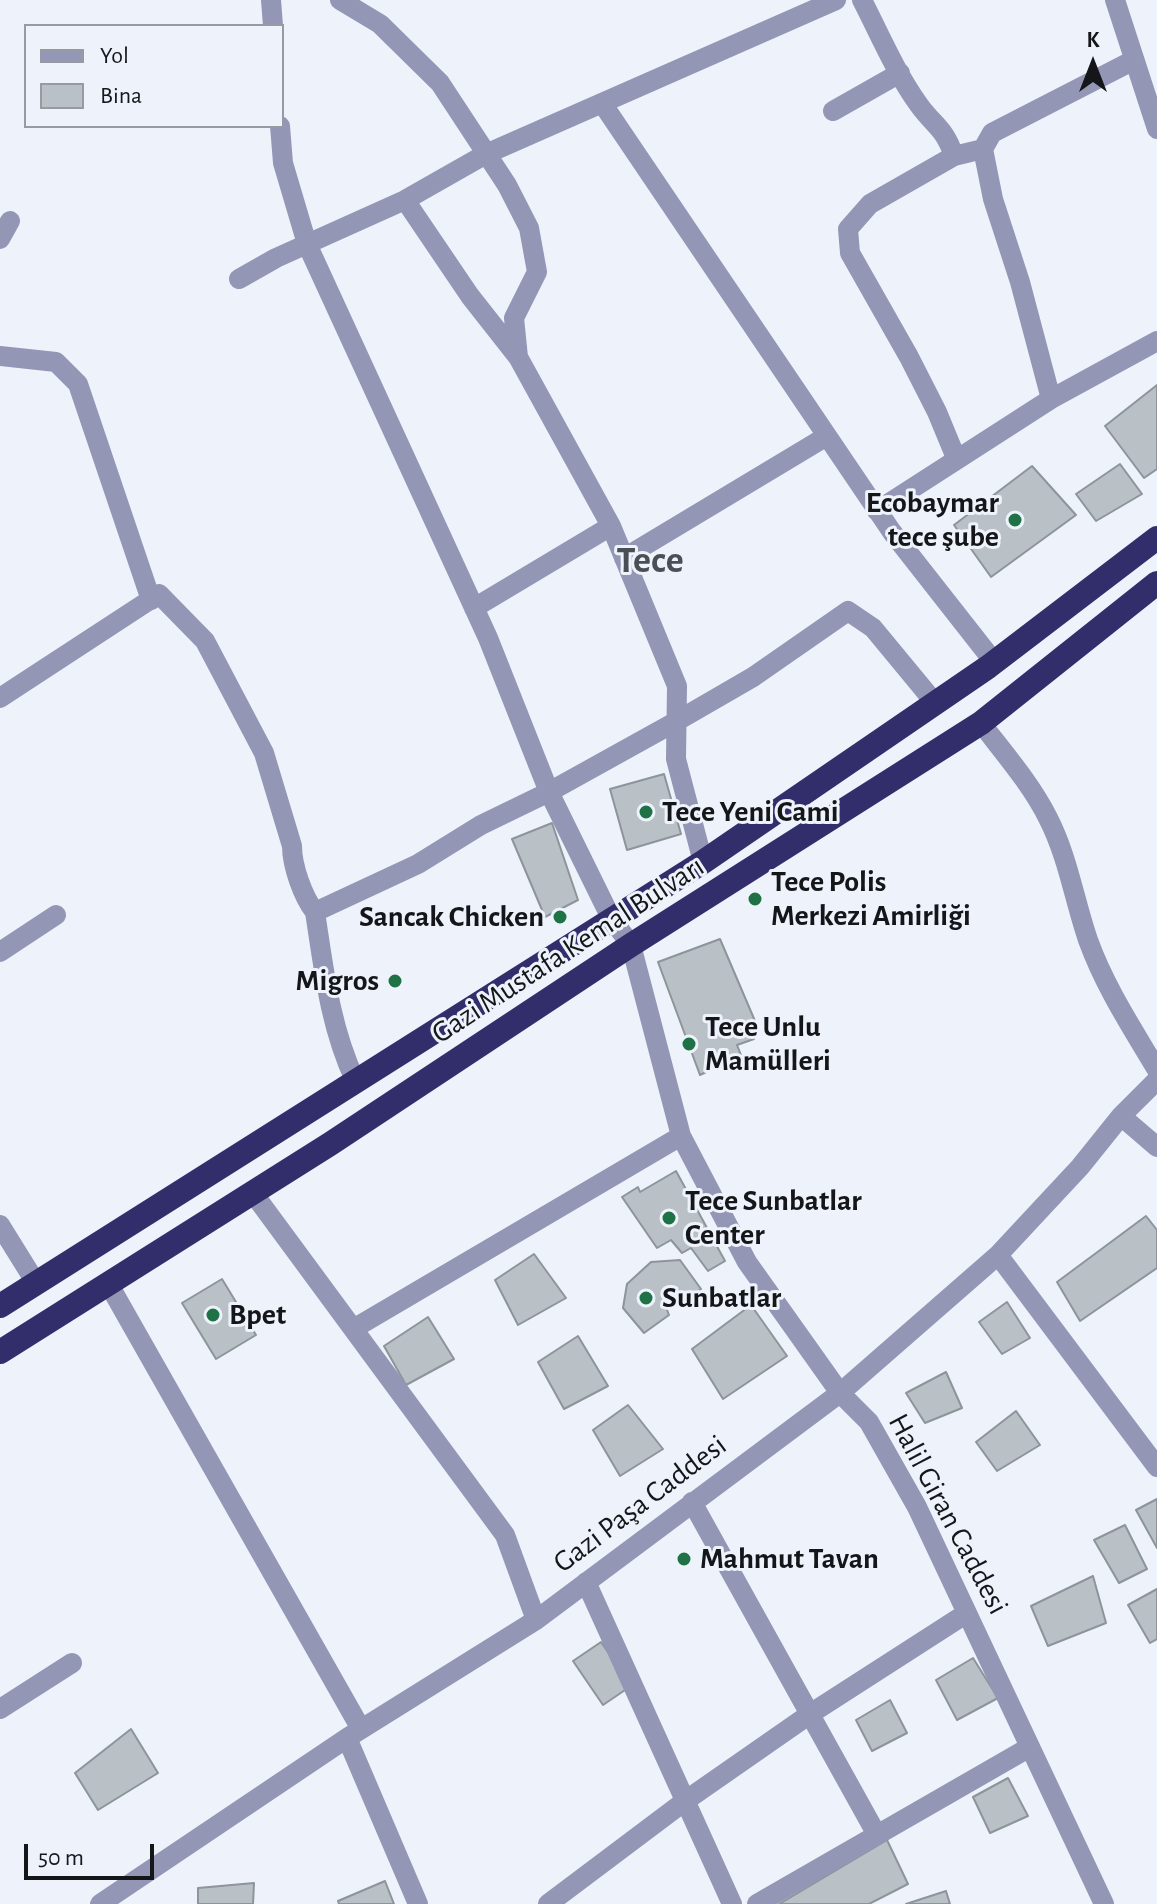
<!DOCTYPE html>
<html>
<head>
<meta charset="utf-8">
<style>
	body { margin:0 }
	#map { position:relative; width:1157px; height:1904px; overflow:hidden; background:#eef3fb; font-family:"Alegreya Sans",sans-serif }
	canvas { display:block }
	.legend { position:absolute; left:24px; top:24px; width:260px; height:104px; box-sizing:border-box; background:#eef3fb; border:2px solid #979ba1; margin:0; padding:10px 14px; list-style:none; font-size:24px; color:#141619 }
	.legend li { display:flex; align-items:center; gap:16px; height:40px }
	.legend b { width:40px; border:2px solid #979ba1 }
	.north { position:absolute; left:1053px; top:24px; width:80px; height:80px; -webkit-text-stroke:6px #eef3fb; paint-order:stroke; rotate:0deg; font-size:22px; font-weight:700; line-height:32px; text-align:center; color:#141619 }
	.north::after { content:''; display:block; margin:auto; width:28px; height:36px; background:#141619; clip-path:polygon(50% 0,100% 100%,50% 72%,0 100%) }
	.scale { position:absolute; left:24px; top:1844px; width:130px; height:36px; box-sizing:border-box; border:4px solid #141619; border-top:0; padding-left:10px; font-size:24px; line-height:28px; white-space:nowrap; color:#141619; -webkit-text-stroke:6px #eef3fb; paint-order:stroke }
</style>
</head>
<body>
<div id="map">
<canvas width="1157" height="1904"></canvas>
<ul class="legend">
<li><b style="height:10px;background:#9496b5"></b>Yol</li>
<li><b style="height:22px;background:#b9c1c7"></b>Bina</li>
</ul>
<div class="north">K</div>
<div class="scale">50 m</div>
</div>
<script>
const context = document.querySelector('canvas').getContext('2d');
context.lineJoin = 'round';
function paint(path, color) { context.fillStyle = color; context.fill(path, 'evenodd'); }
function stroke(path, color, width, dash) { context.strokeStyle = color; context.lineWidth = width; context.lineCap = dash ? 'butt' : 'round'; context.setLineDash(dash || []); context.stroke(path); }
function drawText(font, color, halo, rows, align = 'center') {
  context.font = font + ' "Alegreya Sans",sans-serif'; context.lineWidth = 6; context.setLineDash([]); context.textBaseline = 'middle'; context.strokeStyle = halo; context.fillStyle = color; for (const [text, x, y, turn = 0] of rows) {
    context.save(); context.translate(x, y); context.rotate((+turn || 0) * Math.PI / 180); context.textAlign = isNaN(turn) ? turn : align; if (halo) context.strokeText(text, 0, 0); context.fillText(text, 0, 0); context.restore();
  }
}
const building = new Path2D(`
	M1157 385V469L1144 478 1105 426Z
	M1120 464 1142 494 1096 521 1076 494Z
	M1032 466 1076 515 991 577 954 525Z
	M664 774 681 834 627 850 610 789Z
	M552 823 578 900 545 917 512 839Z
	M720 939 755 1021 754 1039 737 1045 741 1055 700 1075 658 962Z
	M676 1171 725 1261 708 1271 691 1248 682 1253 671 1240 657 1248 622 1197 638 1187 640 1192Z
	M1146 1216 1157 1230V1268L1080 1321 1057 1282Z
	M534 1254 566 1298 518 1325 495 1280Z
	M680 1260 701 1289 677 1306 672 1295 664 1302 669 1315 644 1333 623 1308 627 1284 651 1262Z
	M222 1279 256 1335 216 1359 182 1303Z
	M1007 1302 1030 1338 1002 1354 979 1322Z
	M751 1305 787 1356 723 1399 692 1349Z
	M428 1317 454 1359 406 1385 384 1346Z
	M578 1336 608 1386 564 1409 538 1362Z
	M946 1372 962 1408 925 1423 906 1393Z
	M628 1405 663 1449 620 1476 593 1430Z
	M1016 1411 1040 1445 997 1471 976 1442Z
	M1157 1499V1548L1136 1510Z
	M1125 1525 1147 1569 1119 1583 1094 1540Z
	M1093 1576 1106 1623 1048 1646 1031 1606Z
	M1157 1589V1639L1150 1643 1128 1605Z
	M601 1642 631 1686 603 1705 573 1661Z
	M973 1658 998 1698 957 1720 936 1680Z
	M890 1700 907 1733 872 1751 856 1720Z
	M131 1729 158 1773 98 1810 75 1773Z
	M1008 1778 1028 1816 990 1833 973 1797Z
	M887 1840 908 1884 869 1904H779Z
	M385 1881 394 1904H339L338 1901Z
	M254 1883 253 1904H198V1888Z
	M946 1891 950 1904H906Z`);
paint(building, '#b9c1c7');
stroke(building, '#8d949a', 2);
stroke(new Path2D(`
	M271 0 273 26
	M340 0 380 24 440 83 507 185 529 228 537 272 514 318 518 357 611 526 677 686 676 759 703 862
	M862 0C880 35 896 73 919 105 935 127 944 127 954 156
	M1115 0 1157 129
	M602 103 892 532 994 662
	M833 111 900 73
	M280 126 283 163 307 244 488 638 549 792 611 918 631 945 681 1136 747 1262 840 1393 869 1422 917 1507 1104 1904
	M405 200 470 296 518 357
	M0 239 10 221
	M239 279 276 258 405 200 486 154 836 0
	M0 356 56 362 78 384 151 600
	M1051 399 1157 341
	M956 458 937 412 909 357 850 253 848 229 870 204 954 156 983 149
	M877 511 1051 399 1020 282 993 199 983 149 992 133 1134 60
	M624 558 827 436
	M474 608 611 526
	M0 698 159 594 205 641 264 753 292 846C292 866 303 897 315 912 324 970 330 1027 355 1080
	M981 723C1004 753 1031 784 1048 818 1068 857 1074 899 1088 940 1105 987 1132 1028 1157 1070
	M315 912 418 864 481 825 549 792 677 721 753 677 848 611 873 628 935 703
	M0 952 56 915
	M1121 1116 1157 1147
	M253 1193 505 1535 536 1620
	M0 1225 36 1283
	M998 1255 1157 1467
	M108 1283 361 1729
	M353 1329 681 1136
	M692 1502 877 1835
	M586 1582 732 1904
	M0 1709 72 1663
	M347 1738 418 1904
	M100 1904 347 1738 536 1620 840 1393 998 1255 1080 1167 1121 1116 1157 1080
	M548 1904 685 1801 810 1714 967 1613
	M757 1904 1030 1747`), '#9496b5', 20);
stroke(new Path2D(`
	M0 1306 703 862 988 667 1157 538
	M0 1352 330 1144 631 945 981 723 1157 583`), '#312e6b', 24);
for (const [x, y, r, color] of [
	[1015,520,8,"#1e7245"],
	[646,812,8,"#1e7245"],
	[755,899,8,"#1e7245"],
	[560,917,8,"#1e7245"],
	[395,981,8,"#1e7245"],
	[689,1044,8,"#1e7245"],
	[669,1218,8,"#1e7245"],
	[646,1298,8,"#1e7245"],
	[213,1315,8,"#1e7245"],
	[684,1559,8,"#1e7245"]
]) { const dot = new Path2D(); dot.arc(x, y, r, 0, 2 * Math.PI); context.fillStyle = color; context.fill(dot); stroke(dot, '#eef3fb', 3); }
drawText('bold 30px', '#141619', '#eef3fb', [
	["Ecobaymar",999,503,"right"],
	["tece şube",999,537,"right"],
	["Tece Yeni Cami",662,812],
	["Tece Polis",771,882],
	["Merkezi Amirliği",771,916],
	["Sancak Chicken",544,917,"right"],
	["Migros",379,981,"right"],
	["Tece Unlu",705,1027],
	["Mamülleri",705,1061],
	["Tece Sunbatlar",685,1201],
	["Center",685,1235],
	["Sunbatlar",662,1298],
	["Bpet",229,1315],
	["Mahmut Tavan",700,1559]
], 'left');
drawText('30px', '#141619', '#eef3fb', [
	["Gazi Mustafa Kemal Bulvarı",568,950,-33],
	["Gazi Paşa Caddesi",640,1504,-37],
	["Halil Giran Caddesi",948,1514,62]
]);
drawText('bold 38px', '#4a4e55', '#eef3fb', [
	["Tece",650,561]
]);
</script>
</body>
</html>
